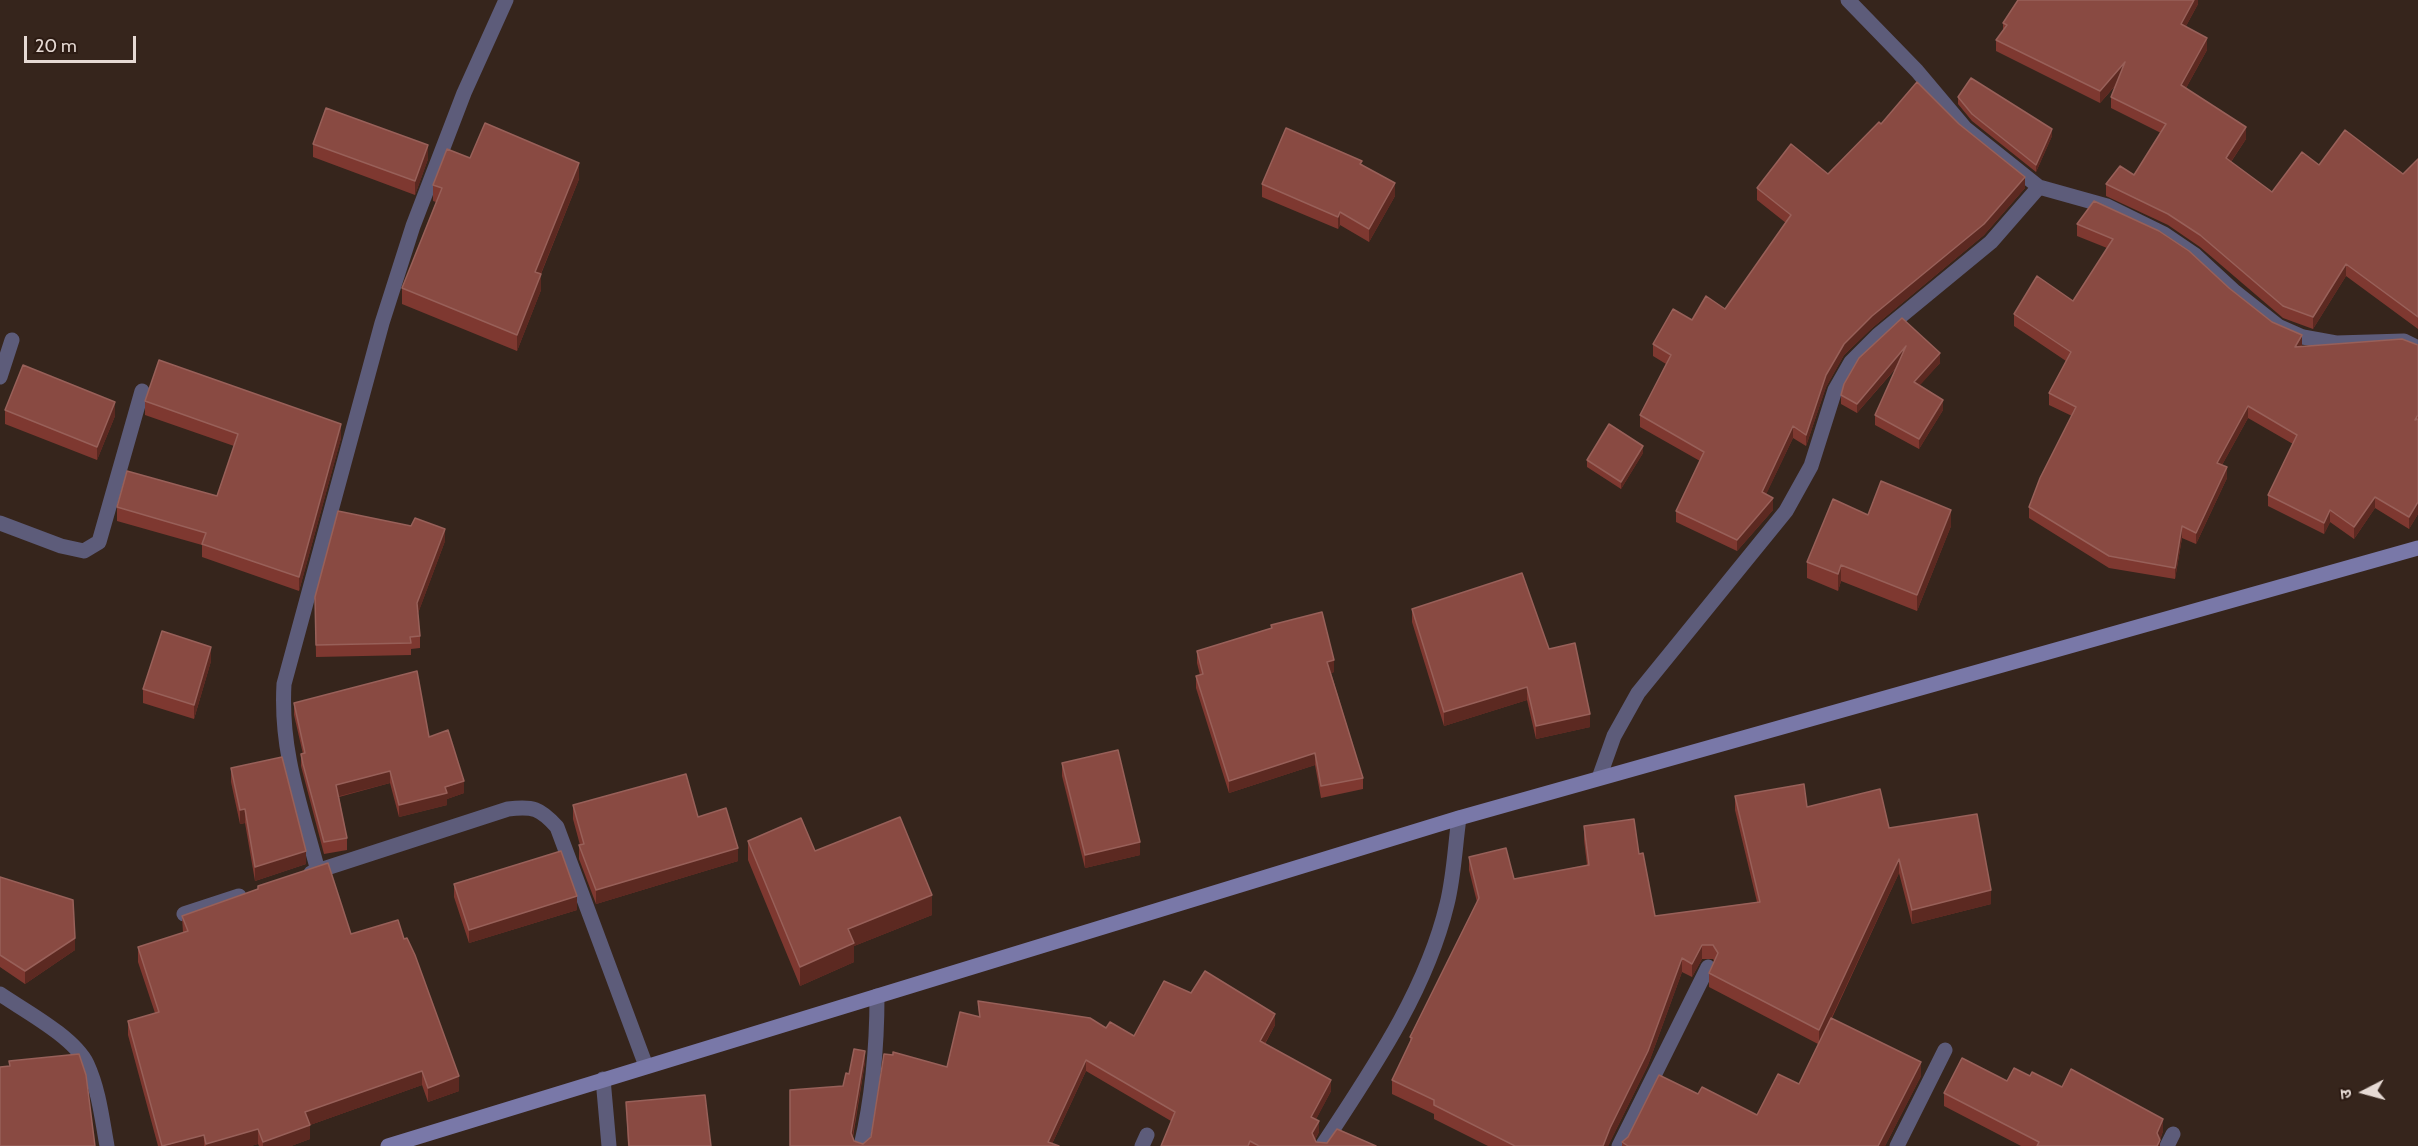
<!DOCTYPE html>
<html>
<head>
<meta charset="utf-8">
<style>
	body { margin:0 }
	#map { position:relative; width:2418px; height:1146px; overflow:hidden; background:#36251c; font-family:Cabin,"Noto Sans Devanagari",sans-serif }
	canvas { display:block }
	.north { position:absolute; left:2334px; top:1062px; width:60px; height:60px; -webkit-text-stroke:4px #2c1b13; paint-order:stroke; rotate:264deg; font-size:16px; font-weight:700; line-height:24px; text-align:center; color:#e6dad4 }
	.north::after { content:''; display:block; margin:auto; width:21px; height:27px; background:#e6dad4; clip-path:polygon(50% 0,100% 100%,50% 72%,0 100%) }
	.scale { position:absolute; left:24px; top:36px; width:112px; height:27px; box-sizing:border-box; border:3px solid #e6dad4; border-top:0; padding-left:8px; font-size:18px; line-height:21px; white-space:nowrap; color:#e6dad4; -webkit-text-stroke:4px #2c1b13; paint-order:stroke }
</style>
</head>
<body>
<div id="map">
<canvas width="2418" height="1146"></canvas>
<div class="north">उ</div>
<div class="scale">20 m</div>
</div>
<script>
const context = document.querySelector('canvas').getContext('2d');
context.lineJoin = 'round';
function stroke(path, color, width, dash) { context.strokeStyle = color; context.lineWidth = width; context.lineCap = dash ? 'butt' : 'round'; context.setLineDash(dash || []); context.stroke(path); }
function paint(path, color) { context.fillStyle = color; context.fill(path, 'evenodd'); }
stroke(new Path2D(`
	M1848 0 1917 71 1965 128 2039 187 2107 206 2164 234 2195 255 2235 292 2278 326 2303 337 2336 343 2404 341 2418 348
	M0 377 12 340
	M0 523 61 546 84 551 99 542 142 391
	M1599 778 1614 736 1638 693 1786 511 1811 466 1835 390 1851 362 1878 335 1991 242 2039 187
	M318 871C301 806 280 752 284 684L382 323 413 226 464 93 506 0
	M311 873 508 809C533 806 540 808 557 827L646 1066
	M184 914 239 896
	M0 994C25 1011 74 1037 87 1064 99 1090 102 1119 107 1146
	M603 1079 609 1146
	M861 1146C873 1095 877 1048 877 996
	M1142 1146 1147 1135
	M1322 1146C1371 1071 1426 992 1447 904 1454 876 1455 846 1459 818
	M1619 1146 1708 967
	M1897 1146 1945 1050
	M2167 1146 2173 1134`), '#5d5c7a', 15);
stroke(new Path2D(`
	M388 1146 1459 818 2418 548`), '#7978a8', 15);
paint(new Path2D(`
	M2198 0V4L2186 26 2207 50 2186 88 2246 139 2231 162 2272 192 2319 165 2403 174 2418 159V329L2346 276 2313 329 2283 318 2200 247 2168 225 2106 196V184L2134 175 2161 133 2111 108V97L2116 85 2100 103 1996 51V40L2003 30V23Z
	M1958 97 2052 136 2036 172 1972 121 1958 104Z
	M1881 124H1959L2025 188 1984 235 1872 328 1844 355 1826 387 1806 446 1793 438 1766 494 1773 510 1737 551 1676 522V511L1700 461 1640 427V415L1666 364 1653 356V344L1692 320 1725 309 1786 223 1757 200V188L1828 174Z
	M313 144 428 159 415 195 313 157Z
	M470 158 579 179 541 274V290L517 351 402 304V288L436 202 433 201V185Z
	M1362 164 1395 196 1369 242 1340 225 1338 229 1262 197V184Z
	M2094 201 2229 288 2302 347 2418 345V514L2409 529 2375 508 2354 539 2330 522 2324 534 2268 506V495L2293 444 2248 418 2222 465 2227 478 2196 544 2182 538 2175 579 2109 568 2029 518V507L2072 416 2049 405V393L2066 361 2014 326V314L2073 301 2107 248 2077 236V224Z
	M1859 358 1940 363 1919 385 1943 410 1919 449 1875 425V415L1897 367 1857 413 1841 404V395Z
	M145 401 341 438 299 591 202 557V545L117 521V507L217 496 234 446 145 415Z
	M5 410 115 416 97 460 5 424Z
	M1643 453 1621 489 1587 467V460Z
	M1868 515 1951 526 1917 611 1841 581 1838 591 1807 578V562Z
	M445 541 418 613 420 636V648L411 649V655L316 657 315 597Z
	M1412 609 1549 649 1590 727 1536 739 1527 700 1444 726 1412 622Z
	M1271 625 1334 672 1331 673 1363 778V789L1321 798 1315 765 1229 793 1196 688V676L1200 675 1197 663V651L1271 628Z
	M211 661 194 719 143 703V689Z
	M294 703 429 737 464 793 447 799V805L399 817 390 783 339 797 347 838V850L324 854 301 766V754H303L294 715Z
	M1062 763 1140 855 1085 868 1062 776Z
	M231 768 306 864 255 881 245 823 240 824 231 782Z
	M1735 796 1807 807 1889 828 1991 904 1912 924 1899 873 1832 1018 1921 1076 1885 1146H1622V1142L1698 1094 1757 1115 1799 1084 1818 1044 1709 987V973L1714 961 1713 959H1702L1692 977 1682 972 1648 1065 1608 1146H1488L1434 1119V1114L1392 1094V1080L1410 1044V1037L1477 902 1469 870V857L1514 879 1587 865 1584 840V826L1639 854 1655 916 1757 902 1735 810Z
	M573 805 698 817 738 861 596 904 579 859V845H580L573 819Z
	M748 841 815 851 932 915 854 946V962L800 986 748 860Z
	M0 877 75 950 25 984 0 967Z
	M454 884 577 910 469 943 454 897Z
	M182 916 404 939 459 1091 428 1102 422 1085 310 1125V1139L291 1146H259L258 1144 251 1146H158L128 1035V1021L155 1013 138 962V947L183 933Z
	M1191 993 1275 1025 1265 1044 1331 1091 1316 1119 1319 1132 1315 1140 1316 1142 1376 1146H1161L1171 1121 1086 1071 1052 1144 790 1146 843 1086 849 1074 865 1062 853 1137 854 1141 863 1144 947 1067 979 1017 978 1001 1106 1028 1134 1036Z
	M2030 1076 2062 1087 2163 1131 2160 1140V1146H2021L1944 1106V1093Z
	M626 1102 711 1146H628Z`), '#7e3830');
paint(new Path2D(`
	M2194 0H2198V4L2181 35V24Z
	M2207 38V50L2181 97V85Z
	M2125 62V74L2100 103V91Z
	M2246 127V139L2226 169V158Z
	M2052 129V136L2036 172V165Z
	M428 145V159L415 195V181Z
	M579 163V179L535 288V272Z
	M2025 177V188L1984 235 1872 328 1844 355 1826 387 1806 446V435L1826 375 1844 344 1872 316Z
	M1395 183V196L1369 242V229Z
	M1340 212V225L1338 229V217Z
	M2346 264V276L2313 329V317Z
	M541 274V290L517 351V335Z
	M2302 335V347H2295Z
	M1906 346V356L1857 413V404Z
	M1940 353V363L1914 392V382Z
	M1943 400V410L1919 449V439Z
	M115 402V416L97 460V447Z
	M2248 406V418L2217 474V463Z
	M341 424V438L299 591V577Z
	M1793 426V438L1762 503V492Z
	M1643 446V453L1621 489V482Z
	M2227 467V478L2196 544V533Z
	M2375 497V508L2354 539V527Z
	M1773 498V510L1737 551V540Z
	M2418 502V514L2409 529V517Z
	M1951 510V526L1917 611V595Z
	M2330 510V522L2324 534V523Z
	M2182 526V538L2175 579V568Z
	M445 529V541L417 616V603Z
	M1841 565V581L1838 591V574Z
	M211 647V661L194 719V705Z
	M1334 660V672L1327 674V662Z
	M1527 687V700L1444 726V712Z
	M1590 714V727L1536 739V726Z
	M1315 753V765L1229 793V781Z
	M390 771V783L336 797V785Z
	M464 781V793L447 799V805L399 817V805Z
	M245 809V823L240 824V810Z
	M1140 842V855L1085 868V855Z
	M738 848V861L596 904V890Z
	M306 851V864L255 881V867Z
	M1899 859V873L1819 1044V1030Z
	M1991 890V904L1912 924V910Z
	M932 895V915L854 946V962L800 986V967L848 929Z
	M577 896V910L469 943V930Z
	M75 938V950L25 984V971Z
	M1702 945V959L1692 977V964Z
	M1682 958V972L1648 1065 1608 1146H1603Z
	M1275 1014V1025L1260 1052V1041Z
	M865 1051V1062L851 1145V1133Z
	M1086 1060V1071L1051 1146 1048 1142Z
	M1921 1062V1076L1885 1146H1878Z
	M422 1071V1085L310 1125V1139L291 1146H263V1142L305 1112Z
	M459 1076V1091L428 1102V1088Z
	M1331 1080V1091L1311 1129V1117Z
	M2163 1119V1131L2159 1142 2160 1140V1146H2157V1133Z
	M1319 1121V1132L1312 1145V1133Z
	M258 1129V1144L251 1146H206V1144Z
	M204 1135V1146H164Z`), '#5c2921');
const building = new Path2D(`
	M2018 0H2194L2181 24 2207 38 2181 85 2246 127 2226 158 2272 192 2302 152 2319 165 2345 130 2403 174 2418 159V317L2346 264 2313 317 2283 306 2200 235 2168 214 2106 184 2120 166 2134 175 2166 124 2111 97 2125 62 2100 91 1996 40 2007 25 2003 23Z
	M1971 78 2052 129 2036 165 1972 114 1958 97Z
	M1917 82 1959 124 2025 177 1984 224 1872 316 1844 344 1826 375 1806 435 1793 426 1762 492 1773 498 1737 540 1676 511 1704 452 1640 415 1671 355 1653 344 1673 309 1692 320 1706 296 1725 309 1791 215 1757 188 1791 144 1828 174 1879 122 1881 124Z
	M326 108 428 145 415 181 313 144Z
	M485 123 579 163 535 272 541 274 517 335 402 288 442 188 433 185 447 149 470 158Z
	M1286 128 1362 161 1360 164 1395 183 1369 229 1340 212 1338 217 1262 184Z
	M2094 201 2159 231 2189 251 2229 288 2272 322 2302 335 2295 347 2402 339 2418 345V415L2415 420 2418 419V502L2409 517 2375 497 2354 527 2330 510 2324 523 2268 495 2297 435 2248 406 2217 463 2227 467 2196 533 2182 526 2175 568 2109 556 2029 507 2040 478 2076 407 2049 393 2071 352 2014 314 2037 276 2073 301 2113 239 2077 224Z
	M1902 318 1940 353 1914 382 1943 400 1919 439 1875 415 1906 346 1857 404 1841 395 1844 384 1859 358Z
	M159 360 341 424 299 577 202 544 206 533 117 507 127 471 217 496 238 434 145 401Z
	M23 365 115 402 97 447 5 410Z
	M1609 424 1643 446 1621 482 1587 460Z
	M1881 481 1951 510 1917 595 1841 565 1838 574 1807 562 1833 499 1868 515Z
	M338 511 411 526 415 518 445 529 417 603 420 636 410 637 411 643 316 645 315 597Z
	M1522 573 1549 649 1575 643 1590 714 1536 726 1527 687 1444 712 1412 609Z
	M1322 612 1334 660 1327 662 1363 778 1321 786 1315 753 1229 781 1196 676 1203 674 1197 651 1272 628 1271 625Z
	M162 631 211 647 194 705 143 689Z
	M417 671 429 737 448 730 464 781 445 787 447 793 399 805 390 771 336 785 347 838 324 842 303 764 301 754 305 753 294 703Z
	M1118 750 1140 842 1085 855 1062 763Z
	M282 757 306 851 255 867 245 809 240 810 231 768Z
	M686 774 698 817 726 808 738 848 596 890 579 845 584 844 573 805Z
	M1804 784 1807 807 1880 789 1889 828 1977 814 1991 890 1912 910 1899 859 1819 1030 1709 973 1718 953 1713 945H1702L1692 964 1682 958 1648 1051 1610 1128 1603 1146H1515L1434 1105V1100L1392 1080 1412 1038 1410 1037 1479 898 1469 857 1506 848 1514 879 1589 865 1584 826 1634 819 1639 854 1643 853 1655 916 1760 902 1735 796Z
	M900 817 932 895 848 929 854 943 800 967 748 841 801 818 815 851Z
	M561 851 577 896 469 930 454 884Z
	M328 863 351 934 398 920 404 939 407 938 415 955 459 1076 428 1088 422 1071 305 1112 310 1125 263 1142 258 1129 206 1144 204 1135 162 1146 128 1021 159 1012 138 947 188 931 182 916 258 889V886Z
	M0 877 73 900 75 938 25 971 0 955Z
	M1205 971 1275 1014 1260 1041 1331 1080 1311 1117 1319 1121 1312 1133 1316 1142 1327 1143 1337 1129 1376 1146H1259L1250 1141 1248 1146H1161L1175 1112 1086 1060 1048 1142 1059 1146H790V1090L843 1086 846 1073 849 1074 854 1049 865 1051 851 1133 854 1141 863 1144 871 1137 884 1054 893 1055V1052L947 1067 960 1012 980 1017 978 1001 1090 1018 1106 1028 1110 1022 1134 1036 1164 981 1191 993Z
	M1831 1018 1921 1062 1878 1146H1628L1622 1142 1628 1137 1659 1075 1698 1094 1702 1087 1757 1115 1778 1074 1799 1084Z
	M79 1054 86 1075 95 1146H0V1067L10 1066 9 1061Z
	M1962 1058 2007 1081 2014 1068 2030 1076 2032 1072 2062 1087 2071 1069 2163 1119 2157 1133 2160 1140 2157 1146H2037L2039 1142 1944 1093Z
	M705 1095 711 1146H629L626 1102Z`);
paint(building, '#894a42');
stroke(building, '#986059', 1.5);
</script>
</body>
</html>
